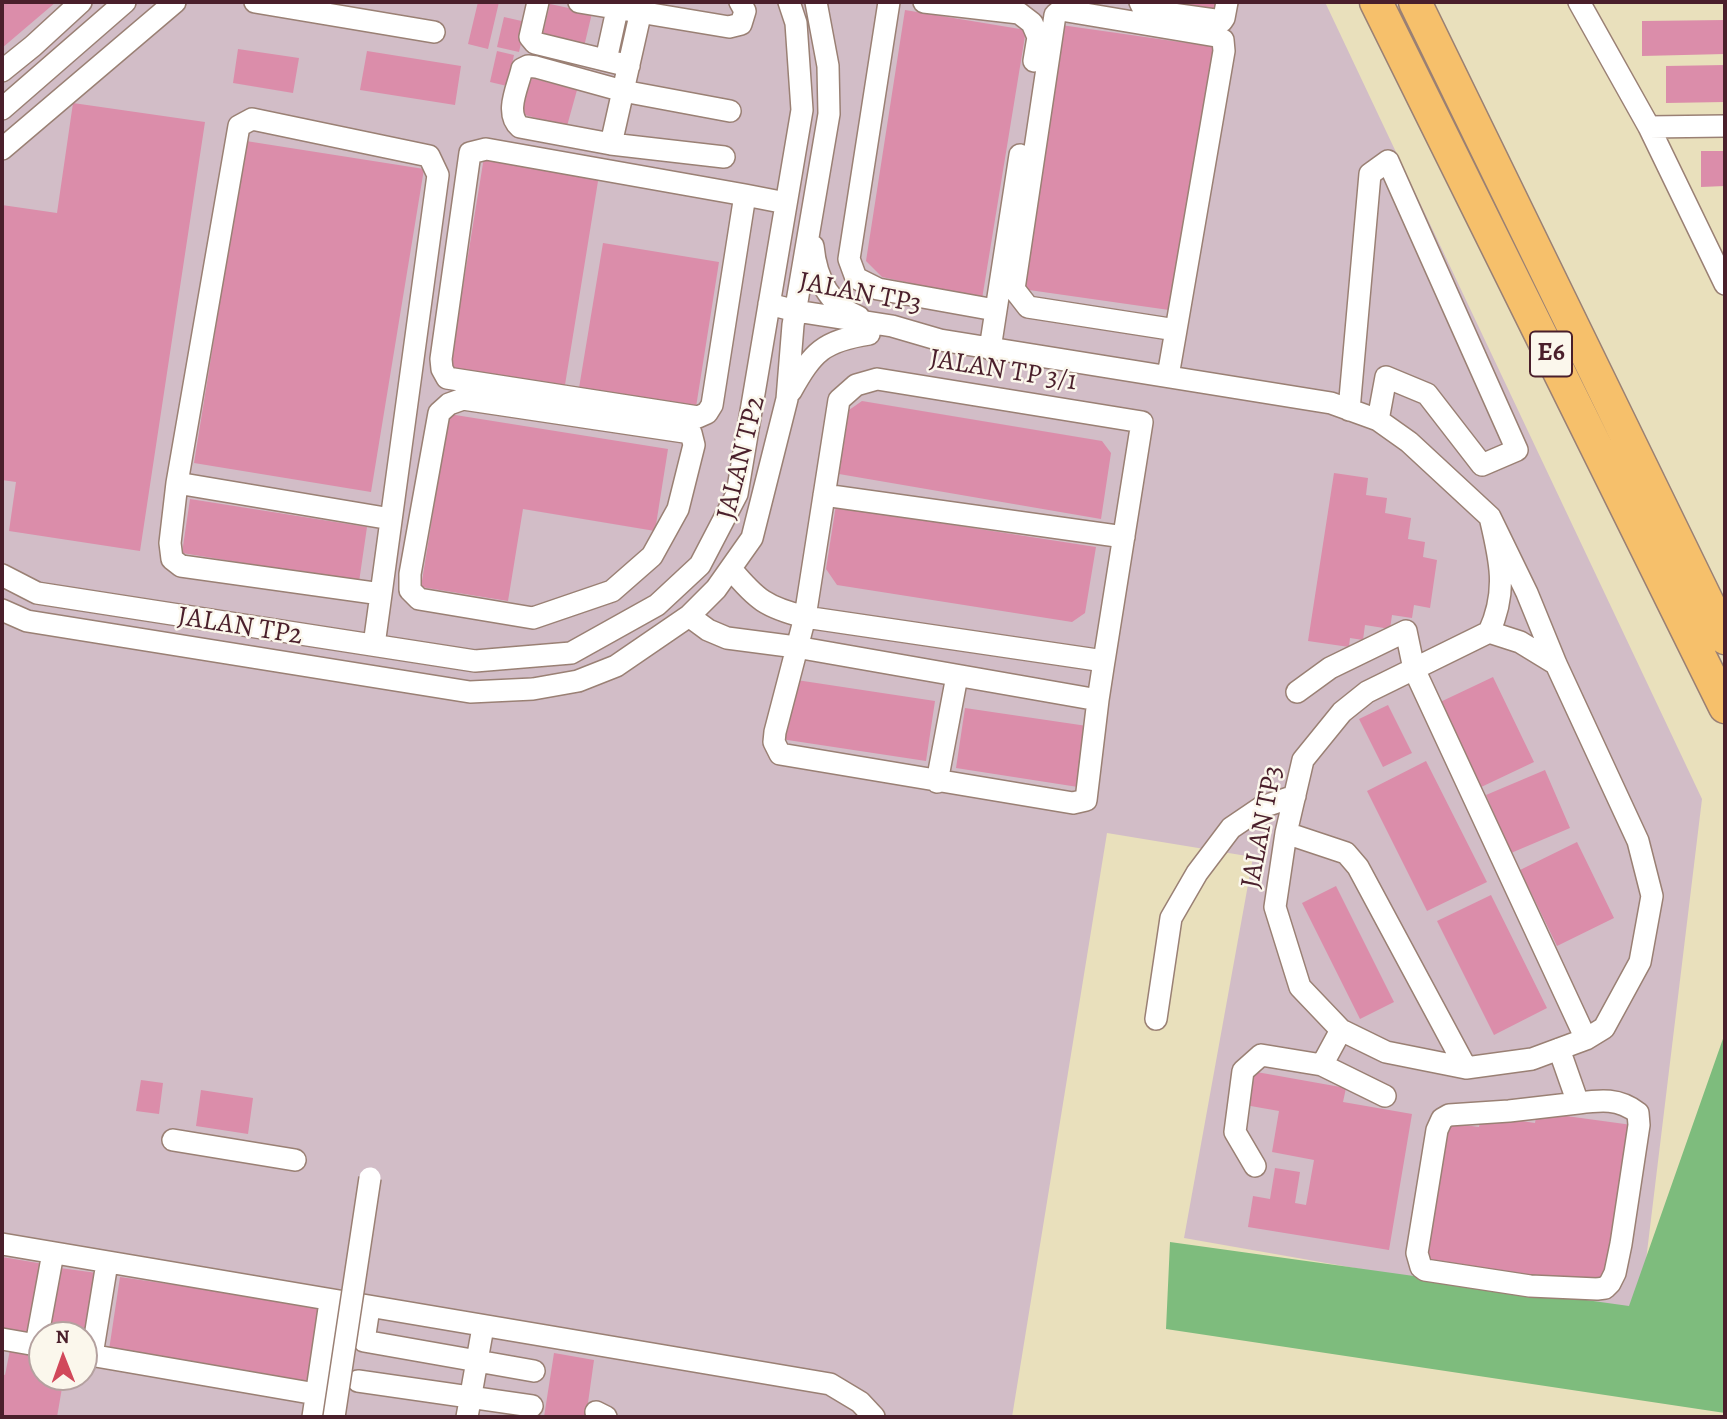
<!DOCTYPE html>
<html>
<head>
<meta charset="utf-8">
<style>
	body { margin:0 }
	#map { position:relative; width:1727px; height:1419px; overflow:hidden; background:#e9e0bc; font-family:Alegreya,serif }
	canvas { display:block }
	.frame { position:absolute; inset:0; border:4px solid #4a1f2b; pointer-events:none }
	.north { position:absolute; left:28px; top:1321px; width:70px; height:70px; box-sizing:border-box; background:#fbf7ec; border:2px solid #b4a19f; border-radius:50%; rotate:359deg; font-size:19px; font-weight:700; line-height:28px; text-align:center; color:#4a1f2b }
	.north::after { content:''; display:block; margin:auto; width:24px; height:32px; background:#d1495b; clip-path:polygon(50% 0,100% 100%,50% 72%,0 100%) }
</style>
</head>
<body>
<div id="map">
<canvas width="1727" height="1419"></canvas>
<div class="frame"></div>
<div class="north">N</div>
</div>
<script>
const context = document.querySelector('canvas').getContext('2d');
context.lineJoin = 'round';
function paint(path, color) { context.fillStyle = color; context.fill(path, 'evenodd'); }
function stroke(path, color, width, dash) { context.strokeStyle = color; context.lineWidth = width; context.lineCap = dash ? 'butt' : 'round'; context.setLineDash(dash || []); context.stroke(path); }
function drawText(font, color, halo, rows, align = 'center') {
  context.font = font + ' Alegreya,serif'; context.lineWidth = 5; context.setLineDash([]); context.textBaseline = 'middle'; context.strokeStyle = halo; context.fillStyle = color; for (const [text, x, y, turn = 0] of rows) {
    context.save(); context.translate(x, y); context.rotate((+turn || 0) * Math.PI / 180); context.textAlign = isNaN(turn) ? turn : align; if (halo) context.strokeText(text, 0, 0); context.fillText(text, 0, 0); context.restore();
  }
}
paint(new Path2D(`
	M2 2H1325L1702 799 1639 1318 1184 1238 1253 857 1107 833 1012 1417H2ZM42 1335H84V1377H42Z`), '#d2bdc7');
paint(new Path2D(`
	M1725 1033V1413L1166 1329 1170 1242 1629 1306Z`), '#7ebc7d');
paint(new Path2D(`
	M2 2H56L2 48Z
	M478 2H499L488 49 468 44Z
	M1147 2H1219L1217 18Z
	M550 4 592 13 583 51 541 42Z
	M905 10 1026 30 982 299 882 277 866 261Z
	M504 17 526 22 519 52 497 47Z
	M1725 20V54L1642 56V21Z
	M1061 25 1215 47 1176 311 1022 289Z
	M238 49 299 58 293 93 233 83Z
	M367 51 461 66 455 105 360 90Z
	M497 51 514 55 507 86 490 82Z
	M1725 65V102L1666 103V66Z
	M531 78 577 90 567 126 521 114Z
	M73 103 205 122 140 551 9 531 16 482 2 480V205L57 213Z
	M246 141 424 169 371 492 194 463Z
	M1701 151H1725V186L1701 187Z
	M484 157 599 175 564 391 449 373Z
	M603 243 719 262 696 407 579 388Z
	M862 401 1102 441 1111 453 1101 519 839 474 849 410Z
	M449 414 668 449 655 531 523 509 508 601 421 587Z
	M1334 473 1368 478 1366 495 1387 498 1385 513 1411 518 1408 539 1425 542 1423 557 1437 560 1430 608 1414 605 1412 618 1392 615 1390 629 1365 625 1363 640 1350 638 1349 647 1308 641Z
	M190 499 367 527 359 582 182 553Z
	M836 505 869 512 1096 547 1085 613 1072 622 837 585 826 569Z
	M1493 677 1534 762 1477 789 1436 704Z
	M790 679 935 701 926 761 781 739Z
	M1388 705 1412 753 1383 767 1359 719Z
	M965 708 1087 726 1078 787 956 768Z
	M1426 761 1487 882 1427 911 1367 791Z
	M1545 770 1570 828 1511 853 1486 795Z
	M1577 842 1614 918 1557 946 1520 870Z
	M1336 886 1394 1002 1360 1019 1302 903Z
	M1491 895 1547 1008 1494 1035 1437 921Z
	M1251 1071 1346 1088 1343 1102 1412 1114 1389 1250 1248 1227 1253 1196 1270 1199 1275 1168 1300 1172 1295 1203 1306 1205 1314 1160 1272 1152 1279 1111 1245 1105Z
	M141 1080 163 1083 159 1114 136 1111Z
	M201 1090 253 1098 248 1134 196 1126Z
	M1537 1112 1632 1125 1608 1288 1423 1262 1443 1122 1479 1127 1481 1115 1535 1123Z
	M2 1257 44 1264 32 1336 2 1331Z
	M60 1268 97 1273 84 1341V1335H50Z
	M120 1277 320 1306 308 1381 109 1350Z
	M11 1345 42 1351V1377L63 1382 57 1417H2V1374L5 1375Z
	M554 1353 594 1360 586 1417H544Z`), '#db8daa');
const minor = new Path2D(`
	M255 2 434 32
	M538 2 530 37 535 43 629 66
	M579 2 729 27 741 24 745 11 740 2
	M643 2 611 144 724 157
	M889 2 849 259 856 278 878 289 995 310
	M924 2 1019 13 1032 23 1038 37 1034 61
	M1140 2 1144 10 1222 21 1224 18 1227 2
	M1579 2 1649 127 1725 284
	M606 60 617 10
	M2 71 33 46 81 2
	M2 109 125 2
	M1649 127 1725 126
	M611 144 520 127C504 113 518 87 522 69L528 66 536 67 623 91 730 111
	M2 149 175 2
	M745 195 712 405 707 413 698 417 447 378 442 369 441 359 470 153 486 149 745 195 786 203
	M813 246C816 277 828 305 859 317
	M769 304 796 311 892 326 940 340 1331 403 1378 420 1409 442 1490 517 1527 593 1556 664 1638 841 1652 896 1640 962 1604 1028 1586 1039 1532 1059 1466 1068 1386 1052 1341 1030 1300 987 1275 907 1286 833 1303 760 1342 712 1367 692 1489 632C1508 591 1500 559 1490 517
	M990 349 1020 155
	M1168 376 1176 330 1224 51 1223 40 1216 36 1061 10 1055 15 1014 289 1028 307 1176 330
	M791 391C813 352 823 341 869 334
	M463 399 691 433 694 445 678 509 652 556 612 591 533 618 419 599 410 590V574L439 413 449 404Z
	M1349 410 1370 174 1388 161 1517 450 1482 465 1427 394 1386 377 1378 420
	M177 483 391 519
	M824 495 1124 537
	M2 575 37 593 475 661 571 653 657 605 700 565 737 494 802 110 796 23 789 2
	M2 610 27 621 470 692 533 689 578 681 616 666 689 616 716 589 752 538 787 399 793 325 829 114 828 66 816 2
	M689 616 708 630 727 638 796 647 1098 700 1104 661 805 617C766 607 757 600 731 569
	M1489 632 1520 642 1556 664
	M374 645 381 594 438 175 429 156 252 119 239 126 177 483 170 543 172 559 181 566 381 594
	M1297 692 1330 668 1406 631 1414 669 1586 1039
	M1098 700 1086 800 1073 803 780 754 774 742 775 732 805 617 839 400 856 385 877 379 1142 422 1104 661
	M937 782 957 676
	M1286 833 1346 853 1358 867 1466 1068
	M1156 1019 1171 918 1197 873 1231 828 1262 807 1295 796
	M1559 1049 1578 1103 1509 1111 1449 1115 1442 1119 1437 1130 1417 1253 1421 1267 1425 1270 1530 1286 1597 1289 1605 1288 1610 1283 1615 1273 1621 1244 1639 1125 1638 1113C1619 1098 1601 1100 1578 1103
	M1322 1065 1385 1096
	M173 1140 295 1160
	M1255 1166 1235 1132 1243 1071 1261 1055 1322 1065 1341 1030
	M2 1244 830 1384 860 1402 874 1417
	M369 1308 364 1341 534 1371
	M2 1339 42 1346
	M36 1345 53 1253
	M84 1354 316 1394
	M92 1355 107 1263
	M358 1381 532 1406
	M596 1412 606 1417
	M313 1417 330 1302
	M467 1417 483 1327`);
const highway = new Path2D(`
	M1376 2 1725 707
	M1415 2 1725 638`);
stroke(minor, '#9a8074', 24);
stroke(highway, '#9a8074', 35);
stroke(minor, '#fff', 21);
stroke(highway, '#f6c06b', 32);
const minorBridge = new Path2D(`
	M334 1417 370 1178`);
stroke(minorBridge, '#9a8074', 24, []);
stroke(minorBridge, '#fff', 21);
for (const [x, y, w] of [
	[1551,354,42]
]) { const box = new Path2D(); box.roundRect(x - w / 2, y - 22.5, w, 45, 5); context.fillStyle = '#fbf7ec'; context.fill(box); stroke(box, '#4a1f2b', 2); }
drawText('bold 26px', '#4a1f2b', null, [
	["E6",1551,354]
]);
drawText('28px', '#4a1f2b', '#fbf7ec', [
	["JALAN TP3",860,294,11],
	["JALAN TP 3/1",1003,371,9],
	["JALAN TP2",742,458,-76],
	["JALAN TP2",240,627,9],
	["JALAN TP3",1263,827,-79]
]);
</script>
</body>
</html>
